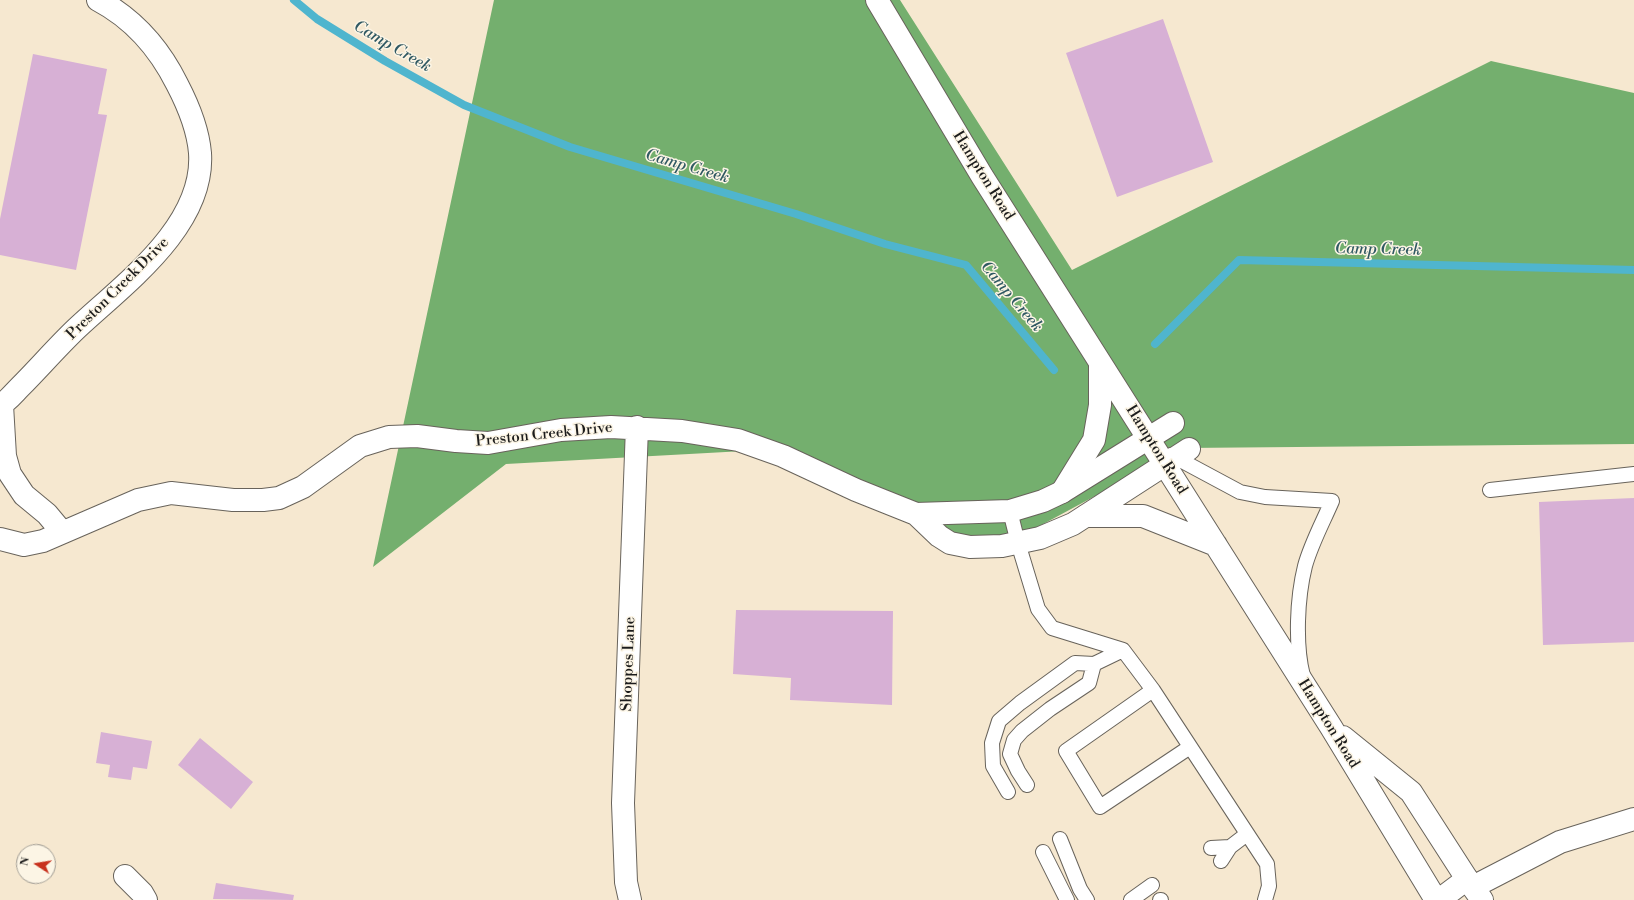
<!DOCTYPE html>
<html>
<head>
<meta charset="utf-8">
<style>
	body { margin:0 }
	#map { position:relative; width:1634px; height:900px; overflow:hidden; background:#f6e8d0; font-family:"Libre Bodoni",serif }
	canvas { display:block }
	.north { position:absolute; left:16px; top:844px; width:40px; height:40px; box-sizing:border-box; background:#fcf5e5; border:1px solid #a29e95; border-radius:50%; rotate:282deg; font-size:11px; font-weight:700; line-height:16px; text-align:center; color:#1c1c1c }
	.north::after { content:''; display:block; margin:auto; width:14px; height:18px; background:#c8321e; clip-path:polygon(50% 0,100% 100%,50% 72%,0 100%) }
</style>
</head>
<body>
<div id="map">
<canvas width="1634" height="900"></canvas>
<div class="north">N</div>
</div>
<script>
const context = document.querySelector('canvas').getContext('2d');
context.lineJoin = 'round';
function paint(path, color) { context.fillStyle = color; context.fill(path, 'evenodd'); }
function stroke(path, color, width, dash) { context.strokeStyle = color; context.lineWidth = width; context.lineCap = dash ? 'butt' : 'round'; context.setLineDash(dash || []); context.stroke(path); }
function drawText(font, color, halo, rows, align = 'center') {
  context.font = font + ' "Libre Bodoni",serif'; context.lineWidth = 3; context.setLineDash([]); context.textBaseline = 'middle'; context.strokeStyle = halo; context.fillStyle = color; for (const [text, x, y, turn = 0] of rows) {
    context.save(); context.translate(x, y); context.rotate((+turn || 0) * Math.PI / 180); context.textAlign = isNaN(turn) ? turn : align; if (halo) context.strokeText(text, 0, 0); context.fillText(text, 0, 0); context.restore();
  }
}
paint(new Path2D(`
	M494 0H900L1072 270 1491 61 1634 93V444L1184 448 984 556 744 451 506 464 373 567Z`), '#74af6e');
stroke(new Path2D(`
	M294 0 317 19 385 61 464 105 570 147 796 214 885 244 966 265 1054 370
	M1155 344 1239 260 1634 270`), '#4fb5ce', 8);
paint(new Path2D(`
	M1163 19 1213 162 1117 197 1066 53Z
	M33 54 107 69 98 114 107 115 76 270 0 255V219Z
	M1634 498V642L1543 645 1539 502Z
	M736 610 893 611 892 705 790 700 791 678 733 674Z
	M101 732 152 741 147 769 133 767 131 780 108 777 110 765 96 763Z
	M200 738 253 782 231 809 178 765Z
	M216 883 294 895 293 900 213 899Z`), '#d7b0d5');
const service = new Path2D(`
	M1171 455 1240 492 1265 497 1332 501C1323 522 1311 544 1305 566 1297 598 1295 645 1303 676
	M1490 490 1634 474
	M1010 511 1018 543 1038 609 1052 628 1123 650 1153 690 1267 864 1269 886 1265 900
	M1153 690 1066 751 1100 807 1190 747
	M1027 785 1018 771 1010 754 1014 740 1022 731 1050 709 1089 683 1094 664
	M1008 792 993 766 992 743 999 721 1020 703 1075 663 1094 664 1123 650
	M1060 839 1080 889 1087 900
	M1211 848 1230 847
	M1043 852 1067 900
	M1221 861 1230 847 1247 834
	M1131 900 1152 885
	M1160 900H1161`);
const minor = new Path2D(`
	M0 405C7 402 14 393 20 387 39 368 57 347 77 328 124 284 205 226 200 153 198 129 188 105 177 84 159 48 134 19 98 0
	M2 405 5 456 10 474 24 495 47 514 62 532
	M916 514 1010 511 1043 501 1062 492 1173 423
	M0 539 24 545 43 541 138 500 171 493 233 500H263L279 498 303 487 360 446 389 437 417 436 456 441 488 443 561 430 611 427 682 431 738 440 783 456 856 490 916 514 939 536 950 543 970 547 1002 546 1040 538 1073 524 1189 449
	M125 876 142 893 146 900
	M630 900 626 882 623 803 637 427`);
const tertiary = new Path2D(`
	M1473 887 1560 842 1634 819
	M1439 900 1467 879`);
const primary = new Path2D(`
	M877 0 982 176 1331 727 1436 900
	M1062 492 1094 440 1100 405V363
	M1086 516H1143L1216 545
	M1343 737 1411 792 1467 879 1482 900`);
stroke(service, '#68635b', 16);
stroke(minor, '#68635b', 24);
stroke(tertiary, '#68635b', 24);
stroke(primary, '#68635b', 24);
stroke(service, '#fff', 14);
stroke(minor, '#fff', 22);
stroke(tertiary, '#fff', 22);
stroke(primary, '#fff', 22);
drawText('15px', '#1c1c1c', '#fcf5e5', [
	["Hampton Road",983,176,58],
	["Preston Creek Drive",118,289,-45],
	["Preston Creek Drive",544,435,-6],
	["Hampton Road",1156,450,58],
	["Shoppes Lane",629,664,-88],
	["Hampton Road",1328,724,58]
]);
drawText('italic 16px', '#305963', '#fcf5e5', [
	["Camp Creek",392,47,30],
	["Camp Creek",687,167,16],
	["Camp Creek",1378,250,1],
	["Camp Creek",1011,297,50]
]);
</script>
</body>
</html>
